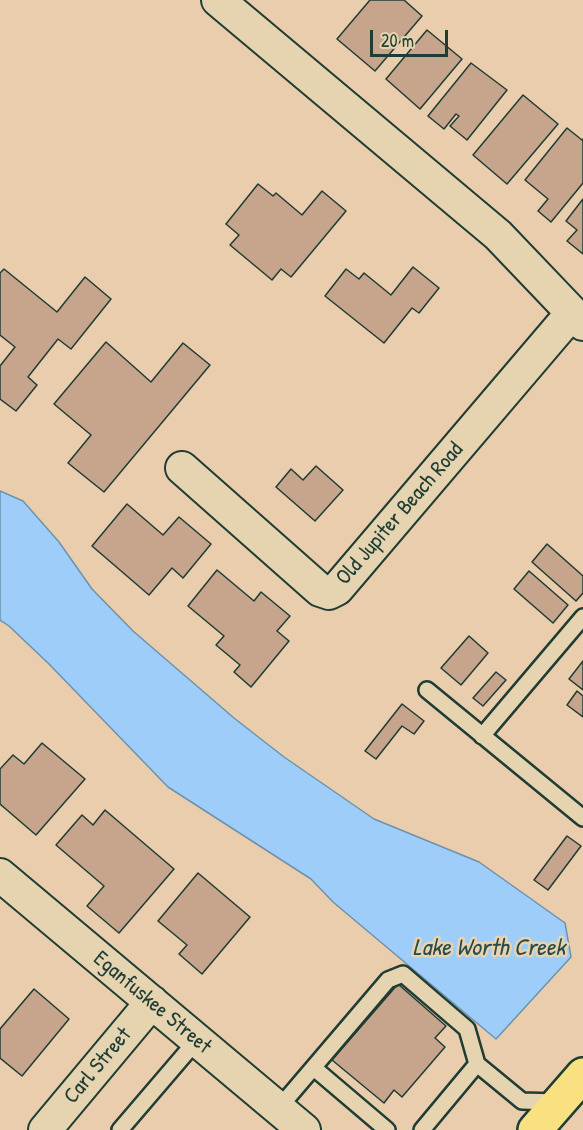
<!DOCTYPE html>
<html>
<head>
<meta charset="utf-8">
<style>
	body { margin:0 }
	#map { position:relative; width:583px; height:1130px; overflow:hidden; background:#e9cdac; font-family:"Patrick Hand",sans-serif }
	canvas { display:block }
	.scale { position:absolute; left:370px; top:30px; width:78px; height:27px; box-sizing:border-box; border:3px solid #1f3d34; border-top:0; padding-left:8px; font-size:18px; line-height:21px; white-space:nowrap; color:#1f3d34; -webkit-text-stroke:4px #e6d4b1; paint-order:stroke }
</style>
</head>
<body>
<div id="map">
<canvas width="583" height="1130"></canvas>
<div class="scale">20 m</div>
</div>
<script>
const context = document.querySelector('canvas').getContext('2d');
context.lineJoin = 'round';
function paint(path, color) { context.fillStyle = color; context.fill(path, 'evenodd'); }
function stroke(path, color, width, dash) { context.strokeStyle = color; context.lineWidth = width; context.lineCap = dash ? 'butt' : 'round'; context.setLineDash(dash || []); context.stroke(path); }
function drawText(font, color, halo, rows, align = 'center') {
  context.font = font + ' "Patrick Hand",sans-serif'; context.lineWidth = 5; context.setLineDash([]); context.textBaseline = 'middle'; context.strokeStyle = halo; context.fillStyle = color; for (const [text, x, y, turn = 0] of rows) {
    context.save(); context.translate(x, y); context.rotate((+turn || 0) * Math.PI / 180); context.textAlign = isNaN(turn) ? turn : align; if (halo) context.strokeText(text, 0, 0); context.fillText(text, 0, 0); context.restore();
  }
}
const water = new Path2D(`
	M0 491 23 501 59 542 92 589 133 631 234 718 284 757 374 819 479 862 565 923 571 957 496 1039 333 902 311 879 168 787 49 664 9 626 0 620Z`);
paint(water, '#9fcdfa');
stroke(water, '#6c93ab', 1.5);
const building = new Path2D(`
	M370 0H404L422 16 375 71 337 39Z
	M427 30 462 59 420 109 386 79Z
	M471 63 507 90 467 140 450 126 459 116 456 114 444 129 428 116Z
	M523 95 558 124 507 184 473 155Z
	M567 128 582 140 583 139V183L551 222 538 211 548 199 525 180Z
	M258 184 273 196 276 193 302 215 322 191 346 211 291 277 281 269 272 280 230 245 239 235 226 224Z
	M583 199V254L567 241 577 230 566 221Z
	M413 267 439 288 419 313 412 308 384 343 325 296 346 269 359 279 364 273 391 295Z
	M4 269 57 312 85 277 111 299 71 349 58 339 28 377 37 385 16 411 0 399V366L15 347 0 335V273Z
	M106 342 151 382 183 343 210 365 104 492 68 463 91 435 54 404Z
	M316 466 343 490 315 521 276 487 291 469 303 480Z
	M127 504 163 535 179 517 211 544 183 578 172 568 149 595 92 546Z
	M547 544 583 576V593L576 601 532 562Z
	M217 570 254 601 261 592 290 616 277 631 289 641 251 687 234 672 240 665 216 645 224 636 188 606Z
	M529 571 568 605 553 623 514 589Z
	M469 636 488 653 461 685 441 668Z
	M583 661V690L569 679Z
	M496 672 506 680 483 706 473 698Z
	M577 691 583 696V717L567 705Z
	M402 704 424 721 414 734 402 726 376 759 365 751Z
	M42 743 85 779 36 835 0 804V769L13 755 24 764Z
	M105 810 174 869 119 933 87 906 104 886 56 845 82 815 93 825Z
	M567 836 581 846 548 890 534 880Z
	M198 873 250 917 202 974 179 954 187 945 158 921Z
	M398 984 446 1026 435 1038 445 1047 402 1097 394 1090 384 1103 332 1060Z
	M34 989 69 1019 22 1076 0 1058V1029Z`);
paint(building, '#c7a48c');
stroke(building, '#1f3d34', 1.5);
const service = new Path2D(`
	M427 690 583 818
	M482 736 583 617
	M314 1068 387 1130
	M278 1109 388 980 403 974 467 1029 477 1064
	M120 1130 197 1040
	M422 1130 477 1064 522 1101 557 1102`);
const minor = new Path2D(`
	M218 0 498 235 583 324
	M182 468 320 590 329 593 337 589 572 313
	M0 875 304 1130
	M45 1130 152 1002`);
const primary = new Path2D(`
	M535 1130 583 1075`);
stroke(service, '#1f3d34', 20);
stroke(minor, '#1f3d34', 36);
stroke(primary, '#1f3d34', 38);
stroke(service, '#e6d4b1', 15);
stroke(minor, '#e6d4b1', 32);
stroke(primary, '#f9e181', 33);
drawText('22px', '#1f3d34', '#e6d4b1', [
	["Old Jupiter Beach Road",400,514,-49],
	["Eganfuskee Street",152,1003,40],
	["Carl Street",98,1066,-50]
]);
drawText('italic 24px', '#2c4b48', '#e6d4b1', [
	["Lake Worth Creek",489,949]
]);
</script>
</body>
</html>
